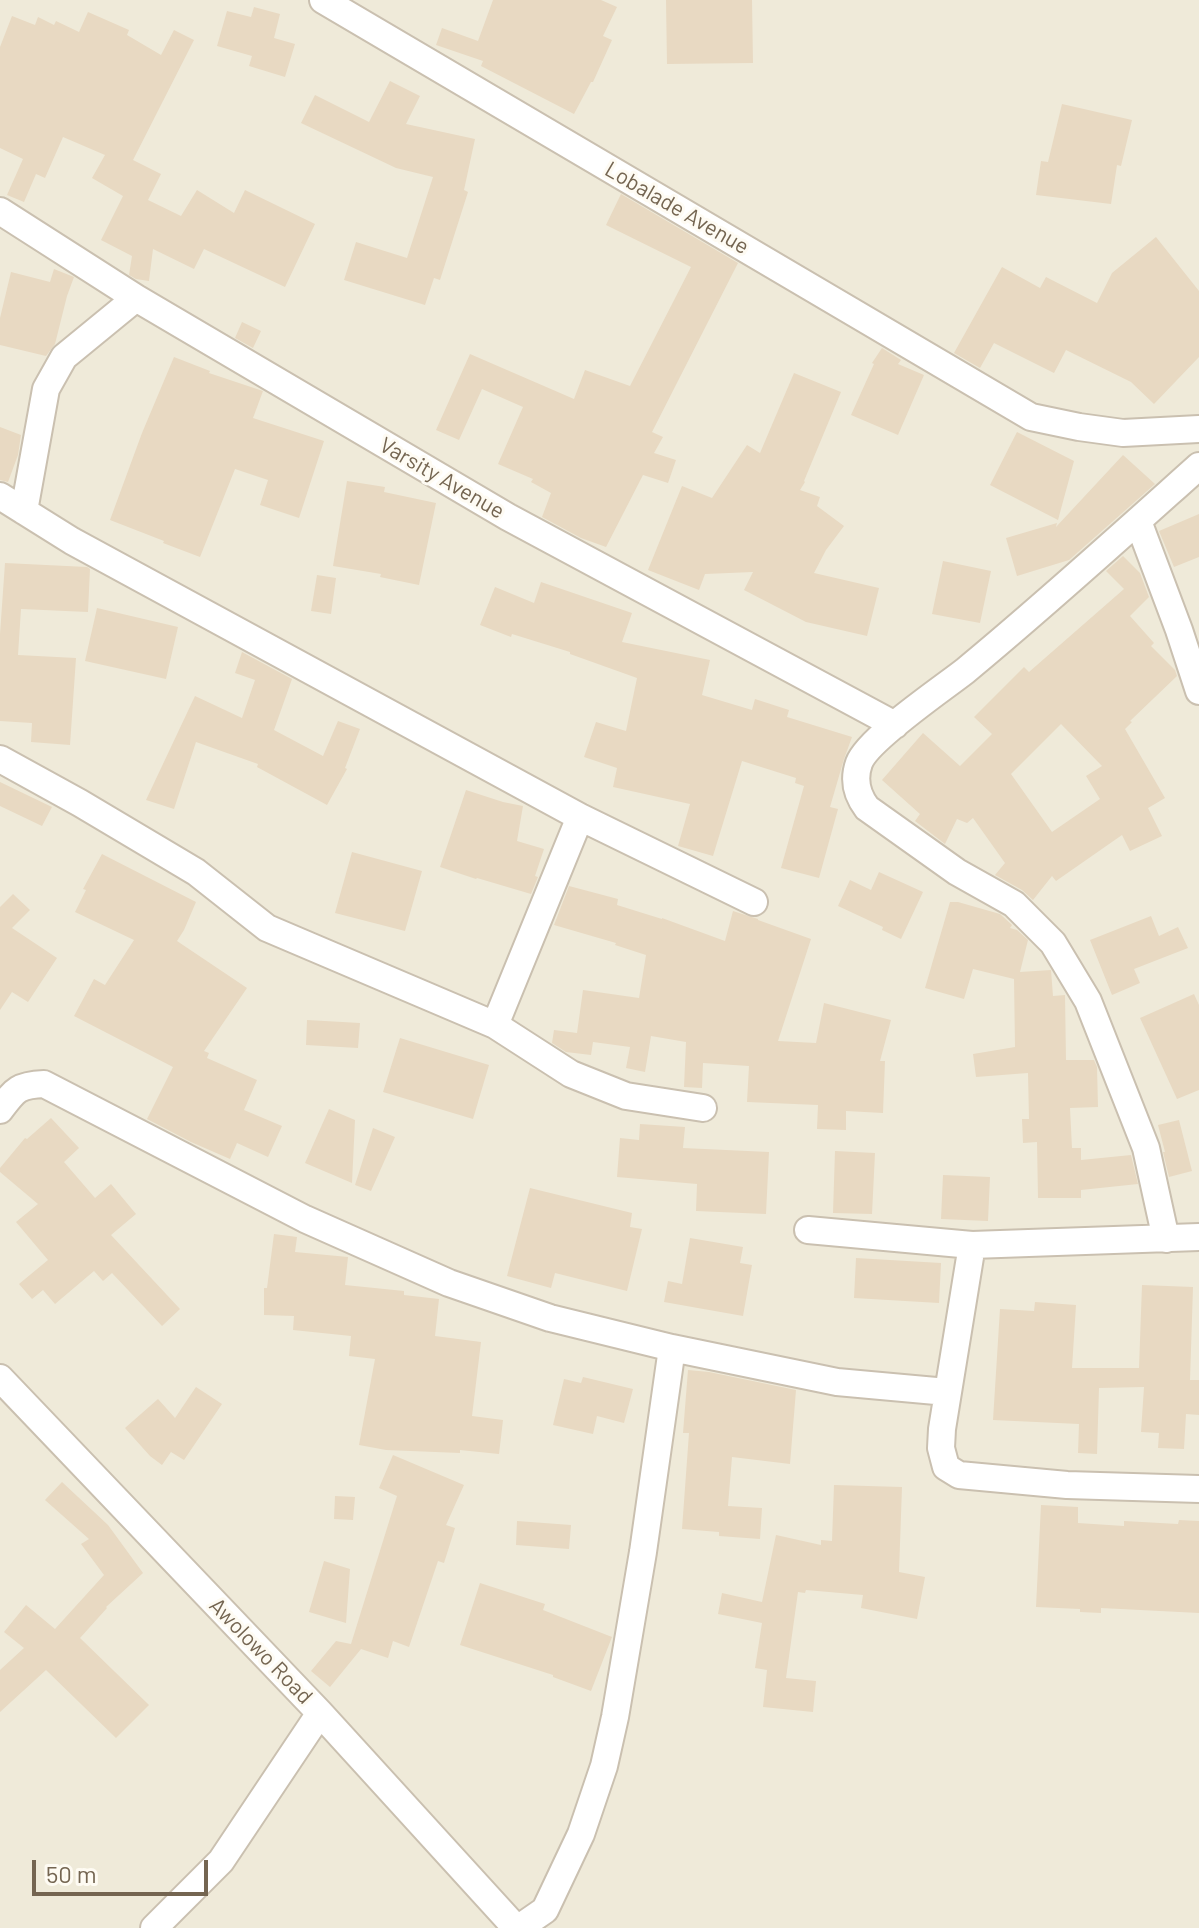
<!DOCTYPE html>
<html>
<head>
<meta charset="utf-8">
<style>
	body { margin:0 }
	#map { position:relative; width:1199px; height:1928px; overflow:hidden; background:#fbf8ed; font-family:Barlow,sans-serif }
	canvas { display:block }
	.scale { position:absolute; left:32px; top:1860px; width:176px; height:36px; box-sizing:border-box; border:4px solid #746551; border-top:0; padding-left:10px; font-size:24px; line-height:28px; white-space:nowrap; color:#746551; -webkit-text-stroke:6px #fefbf3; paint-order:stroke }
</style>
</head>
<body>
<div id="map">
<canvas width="1199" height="1928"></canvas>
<div class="scale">50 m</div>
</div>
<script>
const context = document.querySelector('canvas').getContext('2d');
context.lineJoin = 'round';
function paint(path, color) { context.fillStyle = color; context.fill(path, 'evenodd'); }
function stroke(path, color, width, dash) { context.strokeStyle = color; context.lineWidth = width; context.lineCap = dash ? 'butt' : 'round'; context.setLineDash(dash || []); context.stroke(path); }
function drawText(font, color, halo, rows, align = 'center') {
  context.font = font + ' Barlow,sans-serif'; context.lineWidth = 6; context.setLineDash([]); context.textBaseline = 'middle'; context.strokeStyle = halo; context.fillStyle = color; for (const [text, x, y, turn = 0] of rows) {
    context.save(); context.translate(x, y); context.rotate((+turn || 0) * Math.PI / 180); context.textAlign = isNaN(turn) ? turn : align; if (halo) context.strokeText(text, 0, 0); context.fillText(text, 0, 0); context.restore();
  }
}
paint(new Path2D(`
	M0 0H1199V1928H0Z`), '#efead9');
paint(new Path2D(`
	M493 0H601L617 7 603 36 612 40 593 82H591L574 114 481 66 483 61 436 45 442 28 478 41Z
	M666 0H752L753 63 667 64Z
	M254 7 280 14 274 38 295 44 285 77 249 66 252 56 217 46 227 11 251 17Z
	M88 12 129 30 127 35 161 55 174 30 194 40 133 160 161 174 148 200 181 216 197 190 234 213 245 190 315 224 285 287 204 249 194 269 153 249 149 281 136 279 129 275 132 256 101 240 123 196 92 178 105 155 63 137 45 178 36 174 24 202 7 195 23 159 0 148V47L12 16 35 25 38 17 54 25 56 21 79 32Z
	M390 81 420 96 406 124 475 139 464 190 468 192 440 280 434 278 425 305 344 280 356 242 407 258 433 177 396 168 301 123 315 95 369 122Z
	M1062 104 1132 120 1121 166 1117 165 1111 204 1036 195 1041 161 1048 162Z
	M621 194 738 263 652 432 663 437 654 453 676 460 668 483 643 475 606 547 581 538 542 517 551 493 531 482 533 479 498 464 523 407 482 389 459 440 436 430 470 354 574 399 585 370 630 386 691 267 606 225Z
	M1156 237 1199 291V357L1154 404 1131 382 1066 350 1054 373 994 343 980 368 954 353 1002 267 1040 288 1046 277 1097 303 1112 273Z
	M54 269 74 277 67 296 55 344 46 356 0 345V318L11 272 50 282Z
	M242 322 261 331 253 348 235 338Z
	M882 348 901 360 898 364 924 375 898 435 851 415 874 364 872 363Z
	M174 357 210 371 209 373 263 391 253 418 324 441 299 518 260 505 268 480 235 469 200 557 163 543 164 541 110 520 142 433Z
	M794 373 841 392 804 481 805 482 800 490 820 497 817 506 844 526 826 550 814 573 879 588 867 636 806 622 744 590 753 572 705 574 699 590 648 570 682 486 712 498 747 445 760 453Z
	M0 427 21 435 18 455 8 482 0 480Z
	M1017 432 1074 461 1058 520 990 485Z
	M1123 455 1155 484 1069 560 1017 576 1006 538 1057 523 1056 527Z
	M347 481 385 487 384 492 436 503 419 585 380 577 381 574 333 566Z
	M1199 514V557L1174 567 1159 531Z
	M1123 556 1140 573 1149 597 1130 616 1154 643 1151 646 1175 670 1177 676 1130 721 1132 722 1125 729 1165 798 1148 808 1162 836 1130 851 1122 835 1056 881 1052 876 1033 900 1022 890 995 875 1005 863 973 818 967 823 957 819 945 844 915 821 920 814 882 780 923 733 960 766 992 734 974 717 1024 667 1029 672 1124 589 1106 571ZM1061 724 1102 766 1086 776 1100 799 1052 832 1011 774Z
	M943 561 991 571 980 623 932 614Z
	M5 563 87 567 90 569 88 612 21 609 18 655 76 658 70 745 31 742 32 723 0 721V634Z
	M317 575 336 578 331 614 311 611Z
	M541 582 632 613 622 642 710 660 702 695 752 710 755 699 789 710 787 717 852 737 844 759 830 807 838 809 819 878 781 868 804 786 795 783 796 778 742 761 713 856 678 846 690 804 613 787 617 768 584 757 596 722 626 731 637 678 570 654V652L512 634 511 637 480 625 495 587 534 603Z
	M97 608 178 627 166 679 85 661Z
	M242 652 292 679 274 730 323 756 338 721 360 729 345 768 347 769 327 805 257 767 258 764 196 742 174 809 146 800 195 696 242 718 255 680 235 673Z
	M0 782 52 807 42 826 0 806Z
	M466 790 503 802 523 806 517 841 544 849 535 876 538 877 531 894 477 878 476 879 440 867Z
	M352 852 422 871 405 931 335 913Z
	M102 854 196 902 184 930 177 941 247 988 204 1051 209 1053 207 1058 257 1080 244 1110 282 1126 268 1157 237 1143 230 1159 191 1142 147 1119 173 1067 74 1016 94 979 105 985 134 940 75 912 86 890 83 889Z
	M879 872 923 892 901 939 882 930 883 927 838 906 850 880 871 890Z
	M569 886 618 899 617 905 662 919V918L725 941 733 911 758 919V920L811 939 778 1041 816 1043 824 1003 891 1020 880 1061H885L883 1113 846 1111V1130L817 1129 818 1105 747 1102 749 1066 703 1063 702 1088 684 1087 686 1042 651 1036 645 1072 626 1068 630 1047 593 1042 591 1055 566 1052 552 1043 554 1030 577 1033 583 990 639 998 646 955 615 945 616 943 554 925Z
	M13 894 30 910 12 928 57 958 28 1002 12 992 0 1010V907Z
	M950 902H958L1000 914 1012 925 1010 928 1017 930 1028 940 1020 972 1051 970 1053 996 1065 995 1066 1060H1094L1097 1067 1098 1107 1070 1108 1072 1148H1081V1160L1131 1155 1138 1184 1081 1190V1198H1038L1037 1142 1023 1143 1022 1119H1029L1028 1073 976 1077 973 1054 1015 1047 1014 979 973 969 964 999 925 988Z
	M1151 916 1159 936 1178 927 1188 948 1134 969 1140 983 1112 995 1090 940Z
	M1194 994 1199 1005V1090L1177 1099 1140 1018Z
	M307 1020 360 1023 358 1048 306 1045Z
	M400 1038 489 1065 473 1119 383 1092Z
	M329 1109 355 1120 352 1183 305 1163Z
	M51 1118 79 1148 64 1162 95 1198 111 1184 136 1214 111 1235 180 1309 162 1326 112 1273 103 1281 94 1271 55 1304 43 1290 32 1299 19 1284 48 1260 16 1222 38 1204 0 1172V1168L25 1138 27 1139Z
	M1179 1120 1192 1171 1169 1177 1163 1152H1165L1158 1125Z
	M640 1124 685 1127 683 1148 769 1152 766 1214 696 1211 697 1184 617 1177 620 1138 639 1140Z
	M373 1128 395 1137 371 1191 355 1185Z
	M835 1151 875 1153 872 1214 833 1213Z
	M943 1175 990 1177 988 1221 941 1219Z
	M530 1188 632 1213 630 1227 642 1229 627 1291 555 1273 551 1288 507 1276Z
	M274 1234 297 1237 295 1252 348 1257 345 1285 404 1291V1295L439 1299 435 1336 481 1342 472 1416 503 1420 499 1454 460 1450V1453L386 1450 359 1445 375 1359 349 1356 351 1336 293 1330 294 1316 264 1315V1288H267Z
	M690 1238 743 1247 740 1263 752 1265 743 1316 664 1302 668 1281 682 1284Z
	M856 1258 941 1263 939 1303 854 1298Z
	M1142 1285 1193 1287 1190 1380H1199V1415L1186 1414 1184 1449 1158 1448 1159 1433 1141 1432 1144 1387 1099 1388 1097 1454 1078 1453 1079 1424 993 1420 1000 1309 1034 1311 1035 1302 1076 1305 1072 1368H1139Z
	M688 1370 709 1372 796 1390 790 1464 732 1457 728 1506 762 1508 760 1539 719 1536V1532L682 1529 689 1433H683Z
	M583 1377 633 1389 624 1423 597 1416 593 1434 553 1425 564 1379 581 1383Z
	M196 1387 222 1404 184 1460 171 1452 162 1465 150 1456 125 1428 158 1399 175 1418Z
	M393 1455 464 1485 446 1525 455 1528 444 1563 438 1561 409 1647 393 1641 388 1658 361 1649 330 1687 311 1671 336 1641 351 1644 397 1496 379 1488Z
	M62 1482 108 1525 143 1573 106 1607 107 1608 80 1638 149 1705 116 1738 46 1670 0 1712V1670L24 1648 4 1632 26 1605 55 1629 104 1575 81 1544 89 1539 45 1500Z
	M834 1485 902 1487 899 1572 925 1577 917 1619 861 1608 863 1595 806 1590 805 1593 798 1592 786 1678 816 1681 813 1712 763 1707 767 1670 755 1668 762 1623 718 1614 722 1593 762 1602 776 1535 821 1545V1540L832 1541Z
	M335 1496 355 1497 353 1520 334 1519Z
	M1041 1505 1078 1507V1523L1124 1526V1521L1178 1524 1179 1520 1199 1521V1613L1101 1608V1613L1080 1612V1609L1036 1607Z
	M517 1521 571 1525 569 1549 516 1545Z
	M324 1561 350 1569 346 1623 309 1612Z
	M480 1583 545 1604 543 1610 612 1637 591 1691 553 1677V1675L460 1645Z`), '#e8d9c2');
const minor = new Path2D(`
	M323 0 1031 417 1079 427 1123 433 1199 429
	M0 211 136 298 508 517 895 725
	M0 496 72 541 580 817 754 902
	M24 511 46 389 64 357 136 298
	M1138 521 1179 630 1199 691
	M0 759 80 803 196 872 267 928 495 1025 571 1074 626 1096 703 1108
	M495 1025 580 817
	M0 1110C15 1090 18 1085 44 1084L305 1219 449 1283 550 1318 672 1348 837 1382 947 1392
	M808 1230 972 1245 1199 1237
	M1166 1239 1146 1148 1088 1001 1053 943 1014 904 957 872 867 808C857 795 853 780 859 763 868 739 942 689 965 671 1045 605 1122 535 1199 466
	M972 1245 942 1429 941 1448 946 1467 959 1475 1067 1485 1199 1489
	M0 1378 320 1713 516 1928
	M154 1928 221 1861 320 1713
	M519 1928 545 1910 581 1834 604 1766 615 1717 643 1552 672 1348`);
stroke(minor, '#cac0b0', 30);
stroke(minor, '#fff', 26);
drawText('22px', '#746551', '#fefbf3', [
	["Lobalade Avenue",677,208,30],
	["Varsity Avenue",442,478,30],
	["Awolowo Road",261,1651,46]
]);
</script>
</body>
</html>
